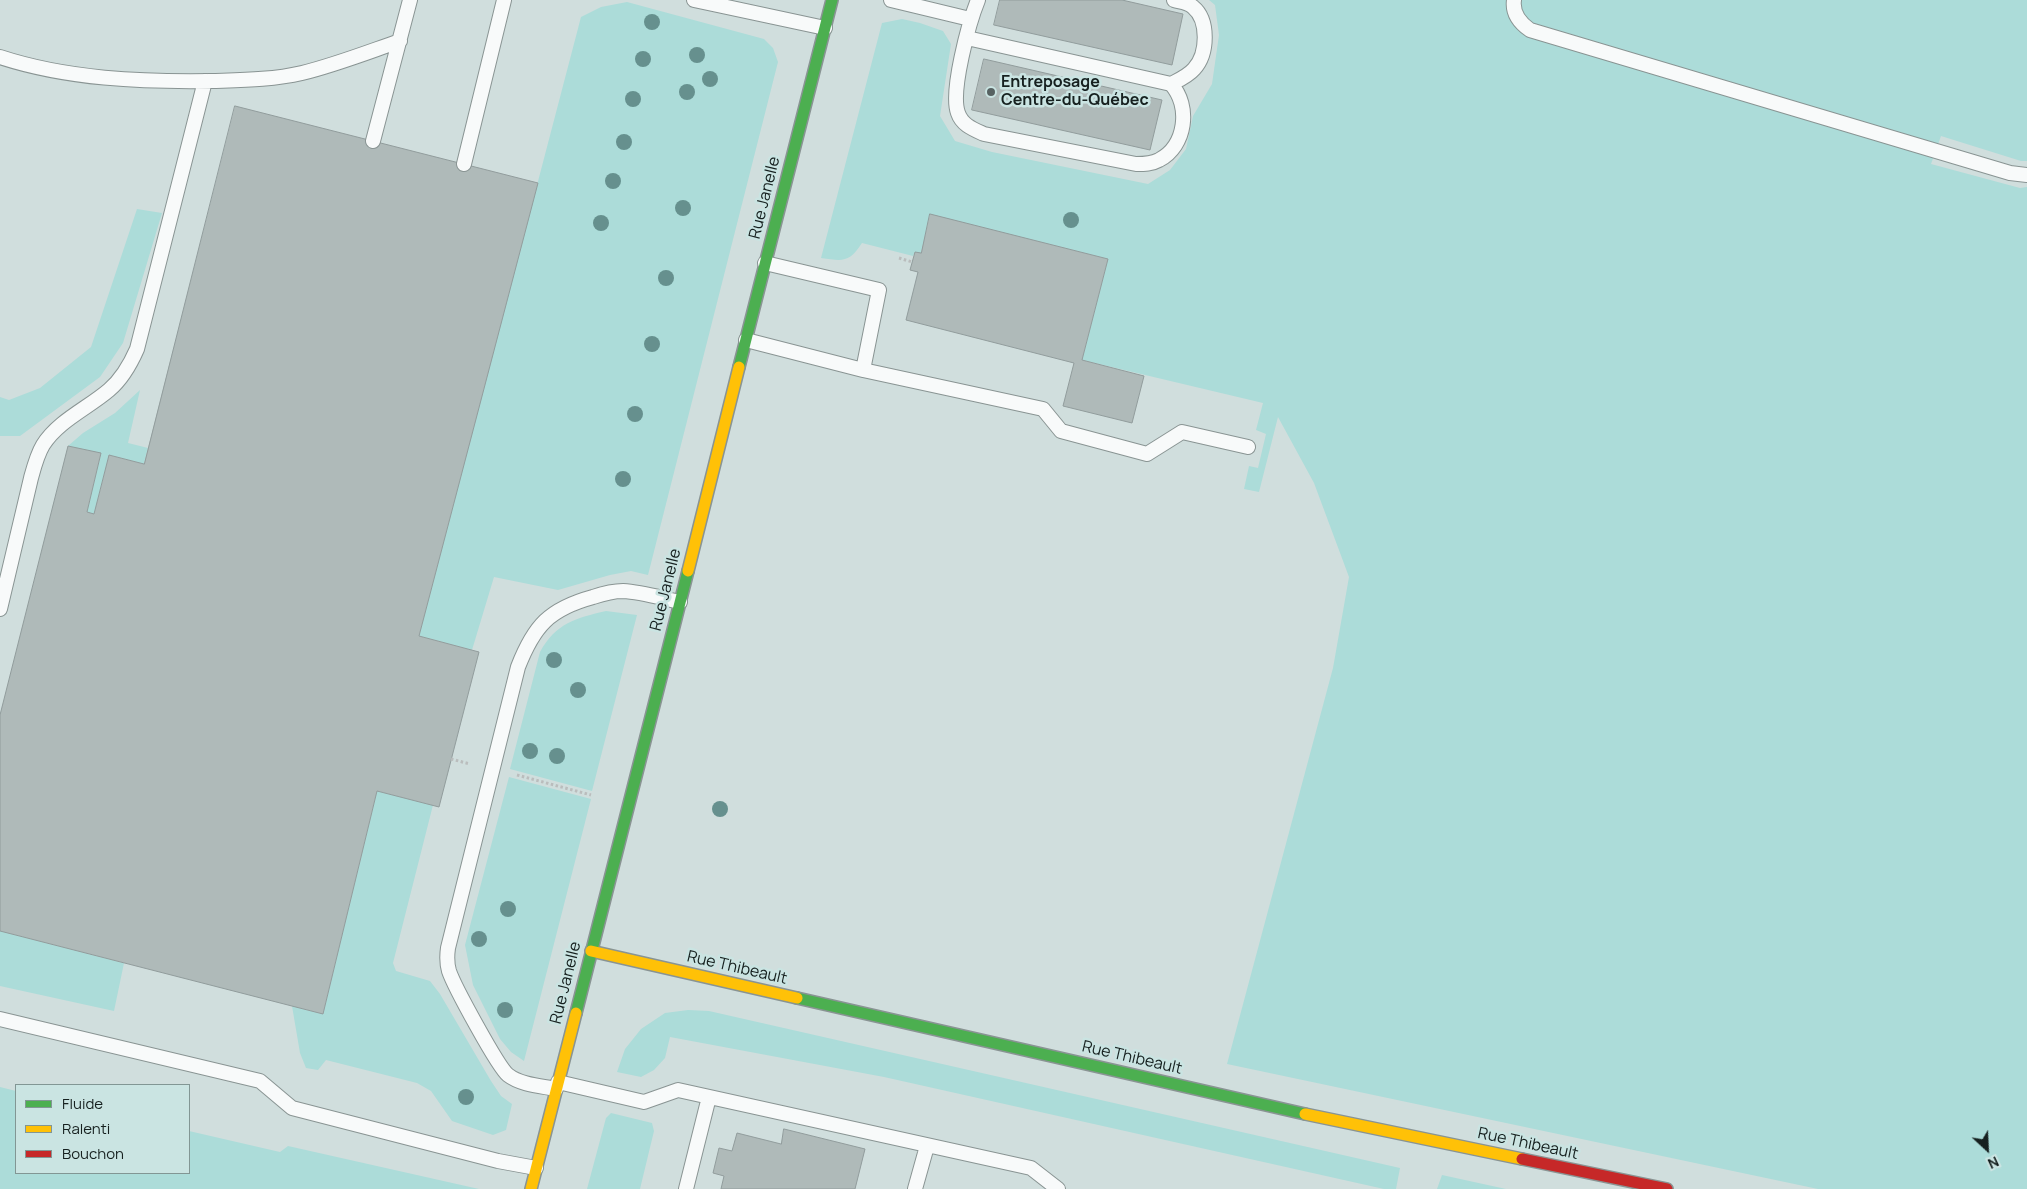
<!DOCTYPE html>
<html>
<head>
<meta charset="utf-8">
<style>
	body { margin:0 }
	#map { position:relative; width:2027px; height:1189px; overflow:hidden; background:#d0dedd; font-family:Manrope,sans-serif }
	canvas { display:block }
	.legend { position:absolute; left:15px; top:1084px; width:175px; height:90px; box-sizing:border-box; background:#cae4e2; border:1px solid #829694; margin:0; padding:6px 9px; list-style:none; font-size:15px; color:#16201f }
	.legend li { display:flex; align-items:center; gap:10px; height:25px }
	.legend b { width:25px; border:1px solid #829694 }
	.north { position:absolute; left:1962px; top:1124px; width:50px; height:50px; -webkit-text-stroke:4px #cae4e2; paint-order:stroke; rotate:155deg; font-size:14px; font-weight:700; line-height:20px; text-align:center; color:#16201f }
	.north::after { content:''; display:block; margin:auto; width:18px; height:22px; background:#16201f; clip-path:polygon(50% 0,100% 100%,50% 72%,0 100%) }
</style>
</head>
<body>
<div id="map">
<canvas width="2027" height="1189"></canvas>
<ul class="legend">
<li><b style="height:6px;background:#4caf50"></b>Fluide</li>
<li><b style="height:6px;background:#ffc107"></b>Ralenti</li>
<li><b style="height:6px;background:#c62828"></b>Bouchon</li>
</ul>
<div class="north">N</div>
</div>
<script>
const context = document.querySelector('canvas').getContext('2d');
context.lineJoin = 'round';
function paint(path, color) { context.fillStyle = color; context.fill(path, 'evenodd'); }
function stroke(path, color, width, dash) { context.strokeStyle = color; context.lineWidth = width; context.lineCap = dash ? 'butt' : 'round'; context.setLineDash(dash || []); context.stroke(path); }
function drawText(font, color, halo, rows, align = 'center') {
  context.font = font + ' Manrope,sans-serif'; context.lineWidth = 5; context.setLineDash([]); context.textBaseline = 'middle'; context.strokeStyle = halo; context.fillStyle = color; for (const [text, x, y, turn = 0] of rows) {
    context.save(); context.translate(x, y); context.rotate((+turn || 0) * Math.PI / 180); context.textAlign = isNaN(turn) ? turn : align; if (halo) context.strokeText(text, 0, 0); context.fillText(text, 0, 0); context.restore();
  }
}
paint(new Path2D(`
	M1209 0H2027V161H2021L1941 136 1931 164 2020 188 2027 187V1189H1818L1227 1064 1333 668 1349 577 1314 483 1278 417 1259 492 1244 489 1249 466 1258 468 1266 434 1256 430 1263 403 1082 360 1108 259 930 215 921 253 915 252 913 256 862 243C849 263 843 261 821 258L882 23 902 19 920 23 943 31 951 44 940 116 955 141 992 152 1148 184 1170 170 1186 149 1193 116 1212 84 1219 35 1215 5Z
	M627 2 764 39 773 48 778 62 648 575 631 571 610 575 558 590 494 577 472 650 419 636 581 17 601 7Z
	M137 209 162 213 123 343 100 377 20 436H0V397L9 400 40 388 91 347Z
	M140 390 128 443 148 448 144 464 109 455 94 514 87 512 101 454 68 446 83 433 115 413Z
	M606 611 637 615 592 791 510 769 540 652C556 623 576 618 606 611Z
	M509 777 591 799 524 1061 511 1052 500 1039 473 985 465 945Z
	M377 791 433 805 393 963 396 971 430 981 440 994 491 1081 501 1096 512 1104 506 1130 493 1135 452 1121 431 1091 417 1083 326 1060 318 1070 306 1068 300 1053 292 1006 323 1014Z
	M0 931 124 963 114 1011 0 986Z
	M688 1010 709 1011 1400 1168 1396 1189H1384L884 1077 670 1037 665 1058 654 1070 641 1077 617 1072 625 1049 641 1029 665 1013Z
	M0 1087 16 1091V1173H189V1131L280 1152 288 1146 479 1189H0Z
	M611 1113 652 1123 654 1131 640 1189H587L606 1118Z
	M1442 1175 1506 1189H1437Z`), '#acdcd9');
const building = new Path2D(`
	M1000 0H1122L1183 14 1172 65 994 25Z
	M984 59 1162 100 1150 150 972 110Z
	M235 106 538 183 419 636 479 652 439 807 377 791 323 1014 0 931V715L68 446 101 453 87 512 94 514 109 455 144 464Z
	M930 214 1108 259 1082 360 1144 376 1132 423 1063 406 1074 363 906 320 918 272 910 270 915 252 921 253Z
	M784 1129 865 1149 855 1189H721L724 1176 713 1173 719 1148 732 1151 737 1133 781 1144Z`);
paint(building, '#afbab9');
stroke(building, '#919c9c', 1);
const lane = new Path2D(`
	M694 0 825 28
	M891 0 970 19
	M1514 0C1512 14 1520 23 1530 30L2010 173 2027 175
	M967 38 1171 84C1191 106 1186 146 1159 160 1152 164 1144 164 1136 164L984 134C973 129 962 125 958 113 950 92 969 22 978 0
	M0 57C67 79 141 82 211 81 241 80 272 80 302 73 335 65 368 52 400 41
	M1171 84C1179 80 1188 76 1194 69 1208 54 1209 20 1193 7 1188 2 1181 2 1174 0
	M373 141 410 0
	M464 164 504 0
	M746 340 863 370 879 290 765 263
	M863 370 1043 409 1061 431 1147 454 1182 432 1248 447
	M0 609 31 478C34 467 37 455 43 445 58 421 88 408 109 390 122 379 130 365 137 349L205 81
	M0 1019 260 1081 292 1108 498 1161 536 1168
	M558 1082 644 1102 678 1090 1031 1168 1058 1189
	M556 1089C541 1086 521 1085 508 1075 498 1067 454 986 449 971 447 964 447 955 448 948L518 667C534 626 549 609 593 597 602 594 613 591 623 591 642 592 661 598 680 602
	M686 1189 709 1097
	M915 1189 927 1146`);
const fast = new Path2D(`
	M739 367 832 0
	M797 998 1305 1114
	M576 1013 688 571`);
const slow = new Path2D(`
	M688 571 739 367
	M591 951 797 998
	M1305 1114 1522 1159
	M531 1189 576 1013`);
const jam = new Path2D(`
	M1522 1159 1667 1189`);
stroke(lane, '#899493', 16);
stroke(fast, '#899493', 14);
stroke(slow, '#899493', 14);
stroke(jam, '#899493', 14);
stroke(new Path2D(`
	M899 258 912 262
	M451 759 470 764
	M517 775 591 795`), '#babdbd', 3, [2.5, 2.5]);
stroke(lane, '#f8fafa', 14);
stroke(fast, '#4caf50', 11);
stroke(slow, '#ffc107', 11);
stroke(jam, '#c62828', 11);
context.fillStyle = '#66908e';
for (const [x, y] of [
	[652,22],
	[697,55],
	[643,59],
	[710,79],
	[687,92],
	[633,99],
	[624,142],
	[613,181],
	[683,208],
	[1071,220],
	[601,223],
	[666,278],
	[652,344],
	[635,414],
	[623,479],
	[554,660],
	[578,690],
	[530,751],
	[557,756],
	[720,809],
	[508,909],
	[479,939],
	[505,1010],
	[466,1097]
]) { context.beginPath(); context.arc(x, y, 8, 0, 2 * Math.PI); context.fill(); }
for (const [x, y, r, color] of [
	[991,92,5,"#576262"]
]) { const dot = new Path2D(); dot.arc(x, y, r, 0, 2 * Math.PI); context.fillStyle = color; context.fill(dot); stroke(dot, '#cae4e2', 2); }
drawText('bold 16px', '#16201f', '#cae4e2', [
	["Entreposage",1001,83],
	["Centre-du-Québec",1001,101]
], 'left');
drawText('16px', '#16201f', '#cae4e2', [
	["Rue Janelle",765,198,-76],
	["Rue Janelle",666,590,-76],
	["Rue Thibeault",737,968,13],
	["Rue Janelle",566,983,-76],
	["Rue Thibeault",1132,1058,13],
	["Rue Thibeault",1528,1144,12]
]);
</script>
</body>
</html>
